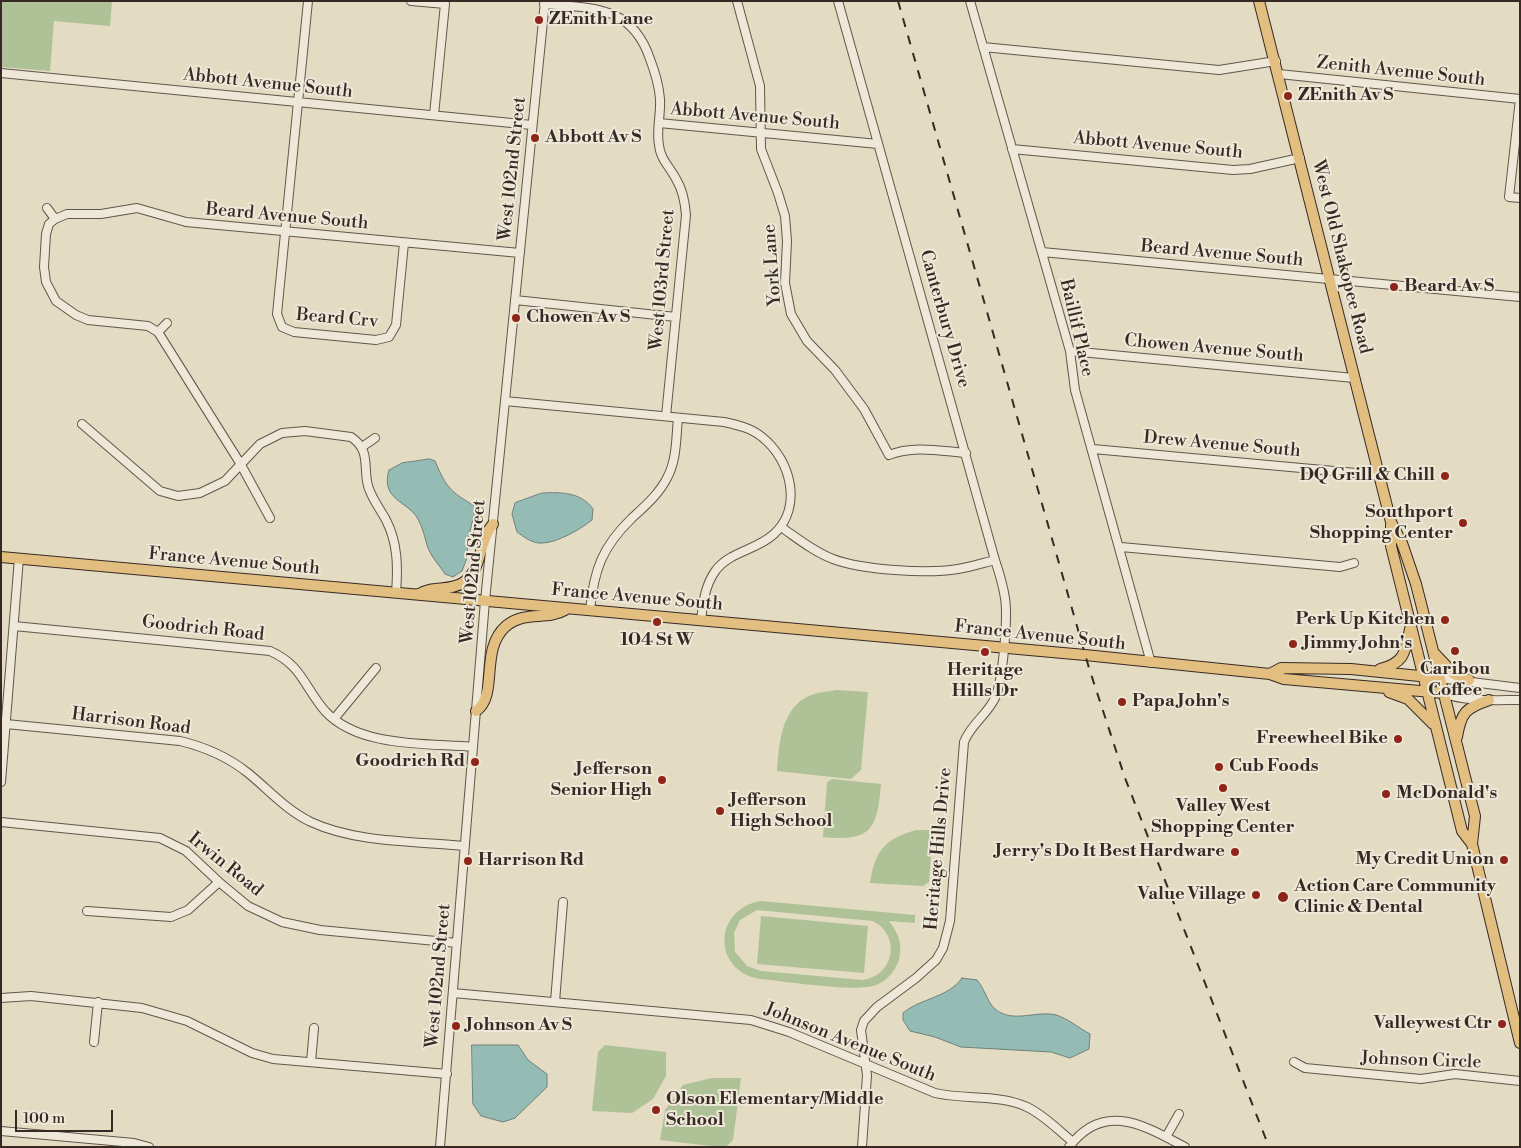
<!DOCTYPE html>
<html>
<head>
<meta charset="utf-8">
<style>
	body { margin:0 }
	#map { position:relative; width:1521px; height:1148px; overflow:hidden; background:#e3dbc2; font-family:"Libre Bodoni",serif }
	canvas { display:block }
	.frame { position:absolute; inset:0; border:2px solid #372a25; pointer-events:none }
	.scale { position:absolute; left:15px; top:1110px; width:98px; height:22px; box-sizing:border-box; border:2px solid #372a25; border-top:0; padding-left:6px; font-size:15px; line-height:18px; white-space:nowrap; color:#372a25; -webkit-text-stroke:4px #ede8d7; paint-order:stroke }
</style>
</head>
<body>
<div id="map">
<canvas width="1521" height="1148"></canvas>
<div class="frame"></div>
<div class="scale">100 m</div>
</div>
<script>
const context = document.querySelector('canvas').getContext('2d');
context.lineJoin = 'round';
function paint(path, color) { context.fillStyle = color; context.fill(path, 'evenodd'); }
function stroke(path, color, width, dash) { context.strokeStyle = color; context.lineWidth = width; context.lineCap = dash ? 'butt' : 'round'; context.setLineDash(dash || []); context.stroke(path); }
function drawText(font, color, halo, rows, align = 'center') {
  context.font = font + ' "Libre Bodoni",serif'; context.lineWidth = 4; context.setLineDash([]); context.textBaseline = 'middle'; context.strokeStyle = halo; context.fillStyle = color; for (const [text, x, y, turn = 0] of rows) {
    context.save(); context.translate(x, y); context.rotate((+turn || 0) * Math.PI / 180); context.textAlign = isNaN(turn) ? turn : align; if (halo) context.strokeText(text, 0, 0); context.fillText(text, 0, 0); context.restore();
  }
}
paint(new Path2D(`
	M1 1H112L110 26 54 21 50 71 1 67Z
	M836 690 868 692 861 770 851 779 777 771C779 745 781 708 809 696 817 692 827 692 836 690Z
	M832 779 881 784C877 829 872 842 823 837L827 782Z
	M916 830H933L929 882 923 886 870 883C875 850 885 839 916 830Z
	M761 901 915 915V923L889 921C898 932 903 945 899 960 895 971 887 981 876 985 858 993 784 981 760 979 712 971 713 909 761 901ZM757 910 873 921C901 935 895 975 863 980L761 971 747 966 735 952 734 933 740 920Z
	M761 916 868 926 864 973 757 964Z
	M605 1045 666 1052V1076L653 1099 632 1113 592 1111 598 1052Z
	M712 1078H741L733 1140 726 1147H719L660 1140 665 1110 683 1085Z`), '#afc197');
const water = new Path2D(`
	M430 459 435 461C447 489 450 491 476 507L468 539 467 558 462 571 453 577 445 574C440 566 432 558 428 548 425 539 423 528 418 519 408 501 380 500 389 470L402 463Z
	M542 493C561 492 581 492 593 509L592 520C581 529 557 543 542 543 533 544 524 537 517 532L512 514 515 503Z
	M962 978 977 980C985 989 987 1002 995 1009 1013 1024 1036 1010 1056 1015 1067 1018 1079 1028 1090 1034L1089 1049 1070 1058 1051 1052 961 1047 935 1037 910 1031 903 1020V1013C921 998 948 998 962 978Z
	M472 1045H518L528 1060 547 1074V1087L515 1118 503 1122 481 1116 473 1104Z`);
paint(water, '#95bbb5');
stroke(water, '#6f817b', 1);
const minor = new Path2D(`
	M308 1 277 314 282 327 294 332 376 340 389 337 396 325 404 243
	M411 1 445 4 434 115
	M737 1 760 86 761 149 778 193 785 216 787 241 785 283 791 314 807 341 835 370 864 409 889 455C913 445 941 451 966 453
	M838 1 995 560C999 572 1003 585 1005 598 1008 618 1003 680 995 698 987 715 971 724 964 742L950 921 943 948 936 960 916 978 877 1007 864 1021 861 1030 867 1075 862 1147
	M970 1 1070 351 1075 390 1151 663
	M544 4C592 8 632 5 650 59 655 72 659 85 660 99 661 115 656 130 659 145 660 159 670 167 676 179 683 190 685 202 686 215L666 416
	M983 47 1219 70 1276 61
	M1 73 532 125
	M1279 74 1520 99
	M1520 99 1509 197 1520 198
	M659 123 878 144
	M1012 149 1233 170 1250 169 1300 158
	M47 208 55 219
	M1042 252 1520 297
	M515 300 676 317
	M158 332 167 323
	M1070 351 1354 378
	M505 401 724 422C738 425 751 428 762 437 791 460 803 507 774 534 757 550 731 551 716 570 705 585 703 602 701 621
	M82 424 160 491 178 496 200 493 225 481 260 444 282 433 305 431 351 437C371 450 363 467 368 486 372 499 380 509 386 520 398 543 398 568 396 593
	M362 447 375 438
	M1093 449 1378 475
	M270 518 240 463 158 332 148 326 88 320 76 315 56 301 46 282 44 267 46 234 49 224 55 219 67 214H101L137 208 186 222 520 253
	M781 527C797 538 814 552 833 559 862 570 927 574 958 569 971 567 983 563 995 560
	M1121 547 1340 567 1354 563
	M590 610C594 570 602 547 632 518 645 506 659 494 667 478 677 460 676 437 678 418
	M14 626 270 651C302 665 304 687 325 711 359 748 427 743 473 747
	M1439 678 1520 688
	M1443 693C1466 702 1495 700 1520 700
	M334 719 376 668
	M6 724 180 741C205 747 228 757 248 773 269 790 286 810 311 822 356 843 416 841 465 846
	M1 782 19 558
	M1 822 160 838 186 851 219 882 248 906 282 922 320 930 457 943
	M87 911 171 917 188 910 219 882
	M453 993 751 1020 789 1032 935 1093C965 1100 999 1094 1027 1107 1044 1115 1058 1130 1073 1142
	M1 998 31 996 142 1008 187 1021 252 1053 273 1059 447 1074
	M555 1002 563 902
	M94 1042 98 1002
	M311 1062 314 1028
	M1294 1062 1305 1068 1421 1079 1455 1074 1520 1081
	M1 1131 134 1143 149 1147
	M1166 1137 1179 1114
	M440 1147 485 601 545 1
	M1069 1147C1104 1100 1145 1126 1185 1147`);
const major = new Path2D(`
	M1259 1 1391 522 1402 543 1416 584 1475 816 1472 844 1520 1043
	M1391 525V546L1462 831 1472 844
	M1 557 1085 655 1270 674 1284 679 1443 693
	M419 594C433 585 450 592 464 582 483 569 478 541 493 524
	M1435 654 1454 674 1469 680
	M1380 669C1405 663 1405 652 1410 629
	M1270 674 1281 668 1351 669 1439 678
	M1389 692 1408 699 1433 724
	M476 711C499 695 479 650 506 626 526 610 546 621 565 610
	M1457 737C1461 712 1466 708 1489 700`);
stroke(minor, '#62564c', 10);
stroke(major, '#372a25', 12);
stroke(minor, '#ede8d7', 8);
stroke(major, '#e2be81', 10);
stroke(new Path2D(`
	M898 1 1089 668 1125 778 1269 1147`), '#372a25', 2, [9, 9]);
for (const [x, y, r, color] of [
	[539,20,5,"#8f2418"],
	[1288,96,5,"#8f2418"],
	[535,138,5,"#8f2418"],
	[1394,287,5,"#8f2418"],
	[516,318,5,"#8f2418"],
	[1445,476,5,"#8f2418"],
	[1463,523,5,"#8f2418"],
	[1445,620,5,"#8f2418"],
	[657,622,5,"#8f2418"],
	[1293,644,5,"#8f2418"],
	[1455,651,5,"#8f2418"],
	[985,652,5,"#8f2418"],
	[1122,702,5,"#8f2418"],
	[1398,739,5,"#8f2418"],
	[475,762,5,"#8f2418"],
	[1219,767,5,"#8f2418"],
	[662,780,5,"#8f2418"],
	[1223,788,5,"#8f2418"],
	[1386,794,5,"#8f2418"],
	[720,811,5,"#8f2418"],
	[1235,852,5,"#8f2418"],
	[1504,860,5,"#8f2418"],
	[468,861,5,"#8f2418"],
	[1256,895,5,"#8f2418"],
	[1283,897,6,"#8f2418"],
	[1502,1024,5,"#8f2418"],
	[456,1026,5,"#8f2418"],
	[656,1110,5,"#8f2418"]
]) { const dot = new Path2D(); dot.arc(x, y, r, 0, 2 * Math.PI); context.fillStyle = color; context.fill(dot); stroke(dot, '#ede8d7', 2); }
drawText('bold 18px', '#372a25', '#ede8d7', [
	["ZEnith Lane",549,20],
	["ZEnith Av S",1298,96],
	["Abbott Av S",545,138],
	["Beard Av S",1404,287],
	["Chowen Av S",526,318],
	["DQ Grill & Chill",1435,476,"right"],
	["Southport",1453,513,"right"],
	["Shopping Center",1453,534,"right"],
	["Perk Up Kitchen",1435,620,"right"],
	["104 St W",657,641,"center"],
	["Jimmy John's",1303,644],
	["Caribou",1455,670,"center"],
	["Coffee",1455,691,"center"],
	["Heritage",985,671,"center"],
	["Hills Dr",985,692,"center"],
	["Papa John's",1132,702],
	["Freewheel Bike",1388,739,"right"],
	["Goodrich Rd",465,762,"right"],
	["Cub Foods",1229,767],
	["Jefferson",652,770,"right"],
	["Senior High",652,791,"right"],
	["McDonald's",1396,794],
	["Jefferson",730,801],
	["High School",730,822],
	["Valley West",1223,807,"center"],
	["Shopping Center",1223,828,"center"],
	["Jerry's Do It Best Hardware",1225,852,"right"],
	["My Credit Union",1494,860,"right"],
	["Harrison Rd",478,861],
	["Action Care Community",1294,887],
	["Clinic & Dental",1294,908],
	["Value Village",1246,895,"right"],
	["Valleywest Ctr",1492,1024,"right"],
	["Johnson Av S",466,1026],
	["Olson Elementary/Middle",666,1100],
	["School",666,1121]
], 'left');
drawText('18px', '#372a25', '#ede8d7', [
	["Zenith Avenue South",1401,72,6],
	["Abbott Avenue South",268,84,6],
	["Abbott Avenue South",755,117,5],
	["Abbott Avenue South",1158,146,5],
	["West 102nd Street",513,169,-84],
	["Beard Avenue South",287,217,5],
	["Beard Avenue South",1222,254,5],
	["West Old Shakopee Road",1341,257,76],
	["York Lane",773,265,-94],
	["West 103rd Street",663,280,-85],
	["Beard Crv",337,319,5],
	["Canterbury Drive",944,319,74],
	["Baillif Place",1076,328,77],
	["Chowen Avenue South",1214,349,5],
	["Drew Avenue South",1222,445,5],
	["France Avenue South",234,562,5],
	["West 102nd Street",474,572,-85],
	["France Avenue South",637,598,5],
	["Goodrich Road",203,629,6],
	["France Avenue South",1040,636,6],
	["Harrison Road",131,722,7],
	["Heritage Hills Drive",939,849,-85],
	["Irwin Road",225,865,39],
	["West 102nd Street",439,976,-85],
	["Johnson Avenue South",850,1043,22],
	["Johnson Circle",1421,1061,2]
]);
</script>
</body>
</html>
